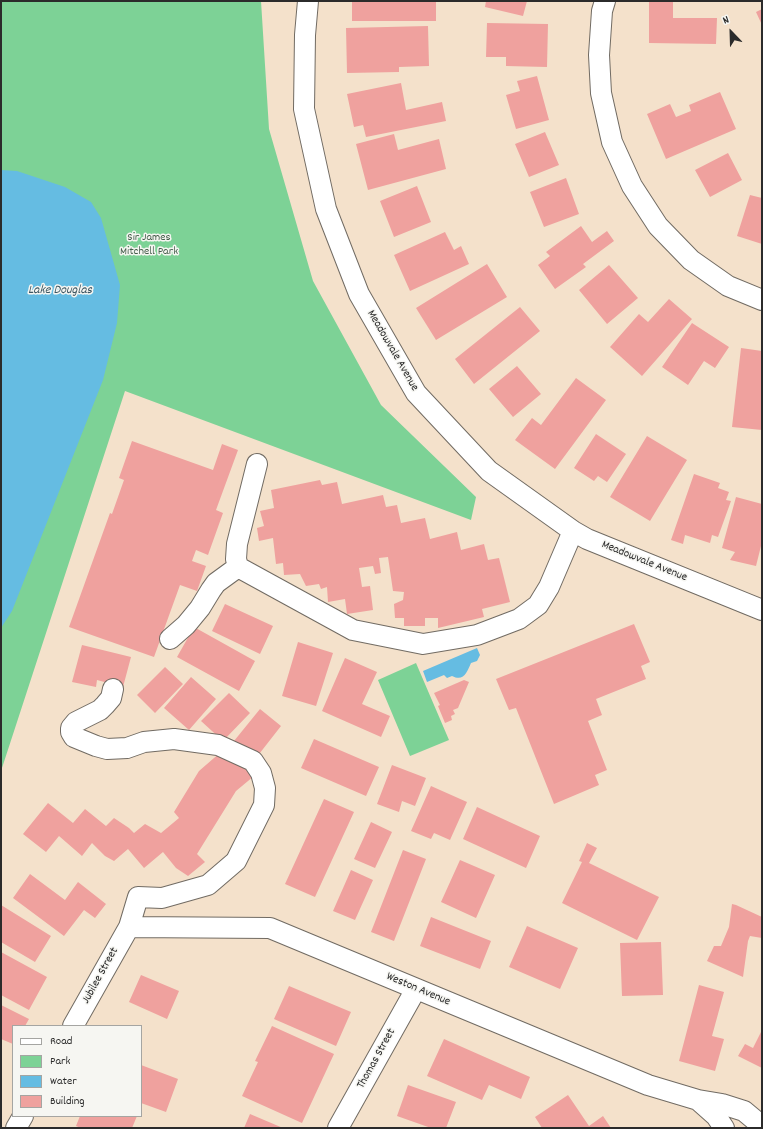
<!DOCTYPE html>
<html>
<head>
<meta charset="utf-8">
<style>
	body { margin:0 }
	#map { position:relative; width:763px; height:1129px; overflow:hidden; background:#f4e1cb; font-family:Dekko,sans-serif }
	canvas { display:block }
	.frame { position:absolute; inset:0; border:2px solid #2b2b2b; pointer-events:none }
	.legend { position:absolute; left:12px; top:1025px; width:130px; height:92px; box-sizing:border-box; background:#f6f6f2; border:1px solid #a5a5a2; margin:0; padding:5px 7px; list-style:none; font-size:12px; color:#2b2b2b }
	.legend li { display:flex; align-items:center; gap:8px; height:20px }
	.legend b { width:20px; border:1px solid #a5a5a2 }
	.north { position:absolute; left:711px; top:12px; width:40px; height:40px; -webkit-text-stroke:3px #f6f6f2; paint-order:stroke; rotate:337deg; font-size:11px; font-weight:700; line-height:16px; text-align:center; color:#2b2b2b }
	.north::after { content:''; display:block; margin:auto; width:14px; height:18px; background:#2b2b2b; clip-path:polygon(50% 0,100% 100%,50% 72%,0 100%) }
</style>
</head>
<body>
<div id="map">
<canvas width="763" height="1129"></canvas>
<div class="frame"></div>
<ul class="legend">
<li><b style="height:5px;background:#fff"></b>Road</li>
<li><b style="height:11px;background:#7dd296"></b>Park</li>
<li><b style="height:11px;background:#65bce2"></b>Water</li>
<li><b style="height:11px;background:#efa19e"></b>Building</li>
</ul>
<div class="north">N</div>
</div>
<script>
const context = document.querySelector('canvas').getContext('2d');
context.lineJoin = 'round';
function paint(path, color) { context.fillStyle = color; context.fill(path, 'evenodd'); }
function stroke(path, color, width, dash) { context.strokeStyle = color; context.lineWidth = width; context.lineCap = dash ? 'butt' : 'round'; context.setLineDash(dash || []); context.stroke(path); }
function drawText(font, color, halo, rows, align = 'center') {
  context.font = font + ' Dekko,sans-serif'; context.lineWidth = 3; context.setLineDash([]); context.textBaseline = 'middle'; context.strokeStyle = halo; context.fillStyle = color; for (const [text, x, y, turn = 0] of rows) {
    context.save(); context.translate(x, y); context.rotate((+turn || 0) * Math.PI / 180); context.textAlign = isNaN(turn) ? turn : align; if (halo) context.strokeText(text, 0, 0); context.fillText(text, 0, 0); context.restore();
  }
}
paint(new Path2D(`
	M1 1H261L269 129 313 281 381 405 476 497 471 520 125 391 1 771Z
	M416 663 449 740 410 756 378 680Z`), '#7dd296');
paint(new Path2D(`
	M1 170 17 171 65 187 91 202 101 218 120 285 117 323 103 380 12 611 1 628Z
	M477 648 480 655 477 661 471 663C467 672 464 682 452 676L447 678 444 675 427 682 423 671Z`), '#65bce2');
paint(new Path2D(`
	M352 1H436V21H352Z
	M486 1H527L523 16 485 7Z
	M649 1H673V18H717L716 44 649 43Z
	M762 9V25L756 12Z
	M487 23 548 24 547 67 506 66V57H486Z
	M428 26 429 66 399 67V72L347 73 346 28Z
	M537 76 549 120 516 129 506 95 520 91 517 81Z
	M401 83 406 110 442 102 446 121 366 137 363 125 354 127 347 94Z
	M720 92 736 129 666 159 647 114 670 104 676 117 691 111 689 105Z
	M545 132 559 165 529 177 515 144Z
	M394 134 398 150 439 139 446 169 368 190 356 144Z
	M728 153 742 180 710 197 695 170Z
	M566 178 579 214 544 227 530 192Z
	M417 186 431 222 394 237 380 201Z
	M750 195 762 198V244L737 236Z
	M581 226 592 242 607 231 614 241 583 264 586 267 555 289 538 265 550 256 546 252Z
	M445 232 454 250 461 246 469 264 410 291 394 255Z
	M487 264 507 297 436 340 416 308Z
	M609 265 638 298 607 324 579 290Z
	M669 299 692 319 642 376 610 347 639 314 648 322Z
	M520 307 540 331 474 384 455 359Z
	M692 323 729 347 715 368 704 361 688 385 662 367Z
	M741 348 762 351V430L732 427Z
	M517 366 541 394 513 417 489 389Z
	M576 378 606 400 555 469 515 440 532 418 541 425Z
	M596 434 626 454 607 482 598 476 594 481 574 468Z
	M647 436 687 460 650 521 610 497Z
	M132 441 213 470 222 444 238 450 216 510 223 513 208 555 196 550 192 561 206 566 197 591 180 585 154 657 69 627 110 513 112 514 124 480 119 478Z
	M694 474 720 483 718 488 729 492 726 500 731 501 718 537 712 535 710 543 685 535 683 544 671 540Z
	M320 480 322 485 337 482 342 504 383 495 386 507 397 505 401 523 425 518 430 539 457 532 461 550 484 544 488 560 499 558 510 602 482 609 484 617 438 628V618H425V626H404V618H395L394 604 403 600 404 592 393 591 388 557 379 558 381 573 375 574 373 566 359 568 362 587 370 586 373 610 347 614 345 599 328 602 327 587 321 589 319 584 306 586 300 574 284 575 283 563 276 564 273 538 259 541 257 528 264 526 260 511 274 508 271 490Z
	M736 497 762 504V542L756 566 730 560 735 552 722 548Z
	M225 604 273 626 260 654 212 631Z
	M634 624 650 662 641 666 646 679 596 699 602 715 588 721 607 770 595 775 599 785 554 804 516 708 509 710 496 679Z
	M194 627 255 661 239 691 177 657Z
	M298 642 333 653 316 706 282 696Z
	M82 645 131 657 123 687 97 680 96 687 72 682Z
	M345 658 377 672 362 704 390 716 381 737 322 711Z
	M165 667 183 684 155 713 137 695Z
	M191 677 216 699 189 730 164 708Z
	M464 680 469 682 458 708 453 710 455 714 451 716 452 720 445 723 438 706 440 705 434 693Z
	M229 693 250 713 223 741 201 721Z
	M260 709 281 726 256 758 234 741Z
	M314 739 379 767 366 796 301 768Z
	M229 745 254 776 236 791 197 854 205 862 188 876 176 868 163 852 144 868 128 849 114 861 105 856 92 843 82 856 59 836 46 852 23 834 48 803 73 823 85 809 106 826 114 818 129 828 134 833 145 824 161 833 179 818 174 812 199 771Z
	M392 765 426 778 415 806 402 801 399 812 377 804Z
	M431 786 467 802 450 840 434 833 431 839 411 831Z
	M324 799 354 812 315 897 285 884Z
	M477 807 540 836 526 868 463 839Z
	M371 822 392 832 375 868 354 859Z
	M587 843 597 848 589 863 659 897 637 940 562 903 582 862 579 861Z
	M403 850 426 859 394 941 371 932Z
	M460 860 495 875 476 918 441 902Z
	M351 870 373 880 355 920 333 911Z
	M30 874 65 900 78 882 106 904 95 918 84 910 64 936 13 898Z
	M732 904 736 905 762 917V938L750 936 748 941 743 977 707 961 714 946H721L729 927Z
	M1 905 51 936 35 962 1 942Z
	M431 917 491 941 480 969 420 946Z
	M527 926 578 948 560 989 509 967Z
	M661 942 663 995 622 996 620 943Z
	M1 952 47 977 29 1010 1 995Z
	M141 975 179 991 167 1019 129 1002Z
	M699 985 724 992 712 1036 724 1039 715 1071 679 1061Z
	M289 986 351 1012 336 1046 274 1019Z
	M1 1005 29 1019 25 1026H13V1044L1 1039Z
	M272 1026 334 1054 302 1123 242 1096 258 1062 255 1061Z
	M762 1030V1068L738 1056 745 1044 753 1048Z
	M444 1039 530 1077 521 1099 489 1085 482 1100 427 1076Z
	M141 1065 178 1079 166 1112 141 1103Z
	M408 1085 456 1102 446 1128H431L397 1116Z
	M568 1095 589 1126 603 1116 611 1128H555V1127L552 1128H542L535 1117Z
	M250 1114 283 1128H244Z
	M80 1116H137L132 1128H81L76 1126Z`), '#efa19e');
const minor = new Path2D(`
	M308 1 305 35 304 109 326 209 359 294 416 393 489 471 573 531 587 539 762 610
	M605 1 602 11 599 55 601 93 612 142 632 186 658 226 691 260 728 286 762 300
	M257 464 237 544 236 559 238 567 353 630 423 644 477 635 519 619 538 605 549 587 573 531
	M170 639 186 625 200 608 211 590 216 583 238 567
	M129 927 270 928 648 1085 698 1100 722 1104 744 1111 756 1121 762 1128
	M73 1026 129 927 138 897 162 898 208 885 236 861 264 805 265 788 261 773 253 761 218 745 174 739 144 742 127 748 107 749 96 746 74 737 71 732V728L76 722 100 710 105 705 111 698 113 689
	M698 1100 716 1116 724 1128
	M16 1128 23 1116
	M338 1128 416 989`);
stroke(minor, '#716b63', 22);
stroke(minor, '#fff', 20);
drawText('12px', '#445d4b', '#f6f6f2', [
	["Sir James",149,238],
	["Mitchell Park",149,252]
]);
drawText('12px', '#2b2b2b', '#f6f6f2', [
	["Meadowvale Avenue",392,351,60],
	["Meadowvale Avenue",644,562,22],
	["Jubilee Street",101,976,-61],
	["Weston Avenue",418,990,23],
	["Thomas Street",377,1059,-61]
]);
drawText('italic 13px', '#3c5662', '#f6f6f2', [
	["Lake Douglas",60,291]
]);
</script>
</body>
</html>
